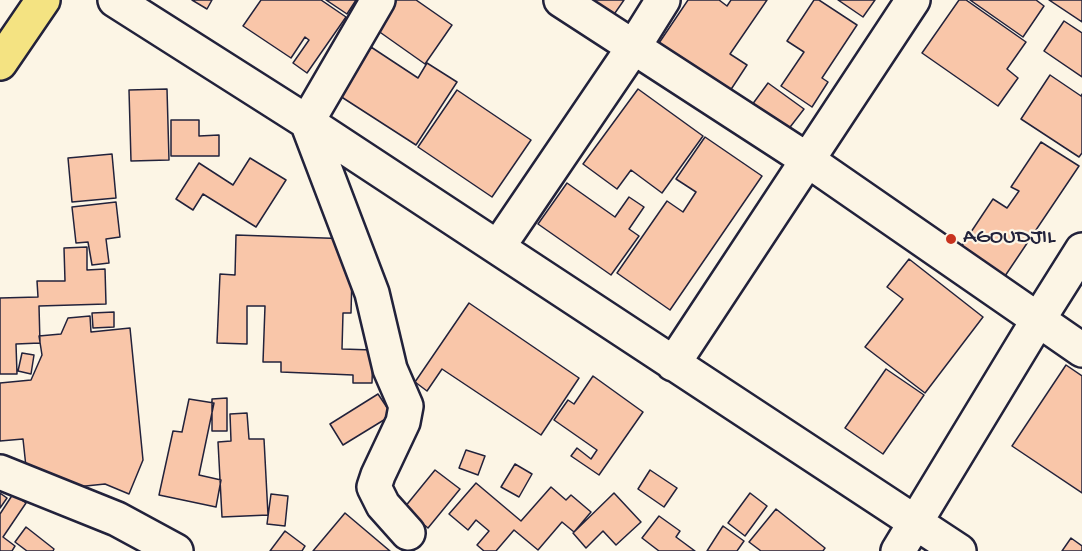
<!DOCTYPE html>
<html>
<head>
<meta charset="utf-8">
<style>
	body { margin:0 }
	canvas { display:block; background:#fcf5e5 }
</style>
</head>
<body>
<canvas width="1082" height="551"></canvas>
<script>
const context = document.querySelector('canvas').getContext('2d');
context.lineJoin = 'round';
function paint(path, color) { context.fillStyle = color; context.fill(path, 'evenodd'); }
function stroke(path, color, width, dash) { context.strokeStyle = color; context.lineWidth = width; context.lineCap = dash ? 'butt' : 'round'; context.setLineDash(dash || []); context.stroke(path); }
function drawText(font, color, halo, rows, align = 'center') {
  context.font = font + ' "Gochi Hand",sans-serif'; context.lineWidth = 4.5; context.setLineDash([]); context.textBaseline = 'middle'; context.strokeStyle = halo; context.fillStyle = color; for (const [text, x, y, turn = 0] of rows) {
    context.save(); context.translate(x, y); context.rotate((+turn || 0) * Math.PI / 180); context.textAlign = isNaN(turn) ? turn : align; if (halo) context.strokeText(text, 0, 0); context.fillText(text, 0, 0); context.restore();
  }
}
const building = new Path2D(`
	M192 0H212L207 9Z
	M261 0H321L346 17 307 73 293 63 309 40 305 37 291 58 243 26Z
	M326 0H356L347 14Z
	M393 0H416L452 25 425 64 374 28Z
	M575 0H624L608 23Z
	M688 0H719L727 6 731 0H767L730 54 747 65 728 94 657 46Z
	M814 0H819L857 25 822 78 828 82 812 107 781 86 804 52 787 41Z
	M838 0H875L863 17Z
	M959 0H966L1026 42 1007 69 1018 78 998 106 922 53Z
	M970 0H1036L1044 6 1023 37Z
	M1049 0H1082V22Z
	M1064 21 1082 33V77L1044 51Z
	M371 47 418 78 427 63 457 82 416 145 340 96Z
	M1050 75 1081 96 1082 94V153L1079 157 1021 119Z
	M768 83 804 109 784 135 749 109Z
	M167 89 169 160 131 161 129 90Z
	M638 89 703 136 662 193 631 170 617 189 583 164Z
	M457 90 531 140 492 197 418 147Z
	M171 120H199V136L219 135V156H171Z
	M705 137 762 176 670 310 617 273 667 201 683 212 696 192 676 179Z
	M1041 142 1079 166 1003 279 959 250 993 199 1007 208 1019 191 1011 187Z
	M112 154 116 198 72 202 68 158Z
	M250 158 286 180 256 227 203 194 193 210 176 199 199 163 233 185Z
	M567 183 615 217 629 197 644 207 629 229 639 236 611 275 538 224Z
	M116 202 120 237 106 239 109 263 92 265 88 242 76 243 72 207Z
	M236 235 353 239 351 313H343L342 349 373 350 372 383H353V375L281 372V362H263L265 306H247V344L217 343 220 274 235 275Z
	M87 247V270L105 269 106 304 39 306 40 343 16 344 17 374H0V298L38 297 37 281H65L64 248Z
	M909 259 983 317 925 393 865 347 903 299 887 287Z
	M469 303 579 378 541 435 442 369 427 391 415 382Z
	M114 312V327L93 328 92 313Z
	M90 316 91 332 130 328 143 460 129 494 105 484 76 487 26 467 23 439 0 441V383L31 380 42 355 39 336 61 334 68 318Z
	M22 353 34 355 31 374 18 371Z
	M1066 365 1082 376V493L1012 446Z
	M886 369 924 395 883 454 845 428Z
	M593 376 643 412 599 475 571 456 577 448 591 459 597 450 554 420 568 400 574 404Z
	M378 394 392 415 343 445 330 424Z
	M227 398V431H212V399Z
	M189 399 214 403 199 475 221 480 216 507 159 495 173 431 182 432Z
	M247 413 249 439H264L268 515 222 517 218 442 231 441 230 414Z
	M466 450 485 456 478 475 459 468Z
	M515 464 532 474 519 497 501 487Z
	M435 470 460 489 428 528 404 508Z
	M650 470 677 488 664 507 638 489Z
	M476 483 521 521 551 487 566 500 571 495 591 512 574 532 562 522 538 550 514 530 496 551H484L477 545 489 531 476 520 468 530 449 514Z
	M0 493 7 498 0 508Z
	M614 493 641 522 616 545 603 531 586 548 573 533Z
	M750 493 767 506 745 536 728 523Z
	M13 494 26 503 3 537 15 546 12 551H0V514Z
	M271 494 288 496 285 526 267 524Z
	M776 509 825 548 823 551H761L749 542Z
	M345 513 390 551H313Z
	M659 516 680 531 676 537 695 551H659L642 538Z
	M723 526 744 541 737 551H707Z
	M26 527 54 549 53 551H27L15 542Z
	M285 531 305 546 302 551H270Z
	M1071 538 1082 546V551H1062Z`);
paint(building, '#f9c6a9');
stroke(building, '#22223b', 1.5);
const street = new Path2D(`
	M115 0 307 122 959 551
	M378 0 307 122 372 293 390 369 406 406 403 422 378 475 374 487 383 505 408 533
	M561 0 806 159 1082 350
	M498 247 633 48 663 0
	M673 364 913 0
	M0 472 117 519 176 551
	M898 551 1038 320 1082 250`);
const primary = new Path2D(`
	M0 63 43 0`);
stroke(street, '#22223b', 38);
stroke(primary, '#22223b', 38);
stroke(street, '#fcf5e5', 33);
stroke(primary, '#f4e382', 33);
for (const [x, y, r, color] of [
	[951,239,6,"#c8321e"]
]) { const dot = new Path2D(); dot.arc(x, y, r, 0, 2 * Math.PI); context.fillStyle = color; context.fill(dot); stroke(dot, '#fcf5e5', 2); }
drawText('22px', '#22223b', '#fcf5e5', [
	["AGOUDJIL",963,239]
], 'left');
</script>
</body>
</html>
